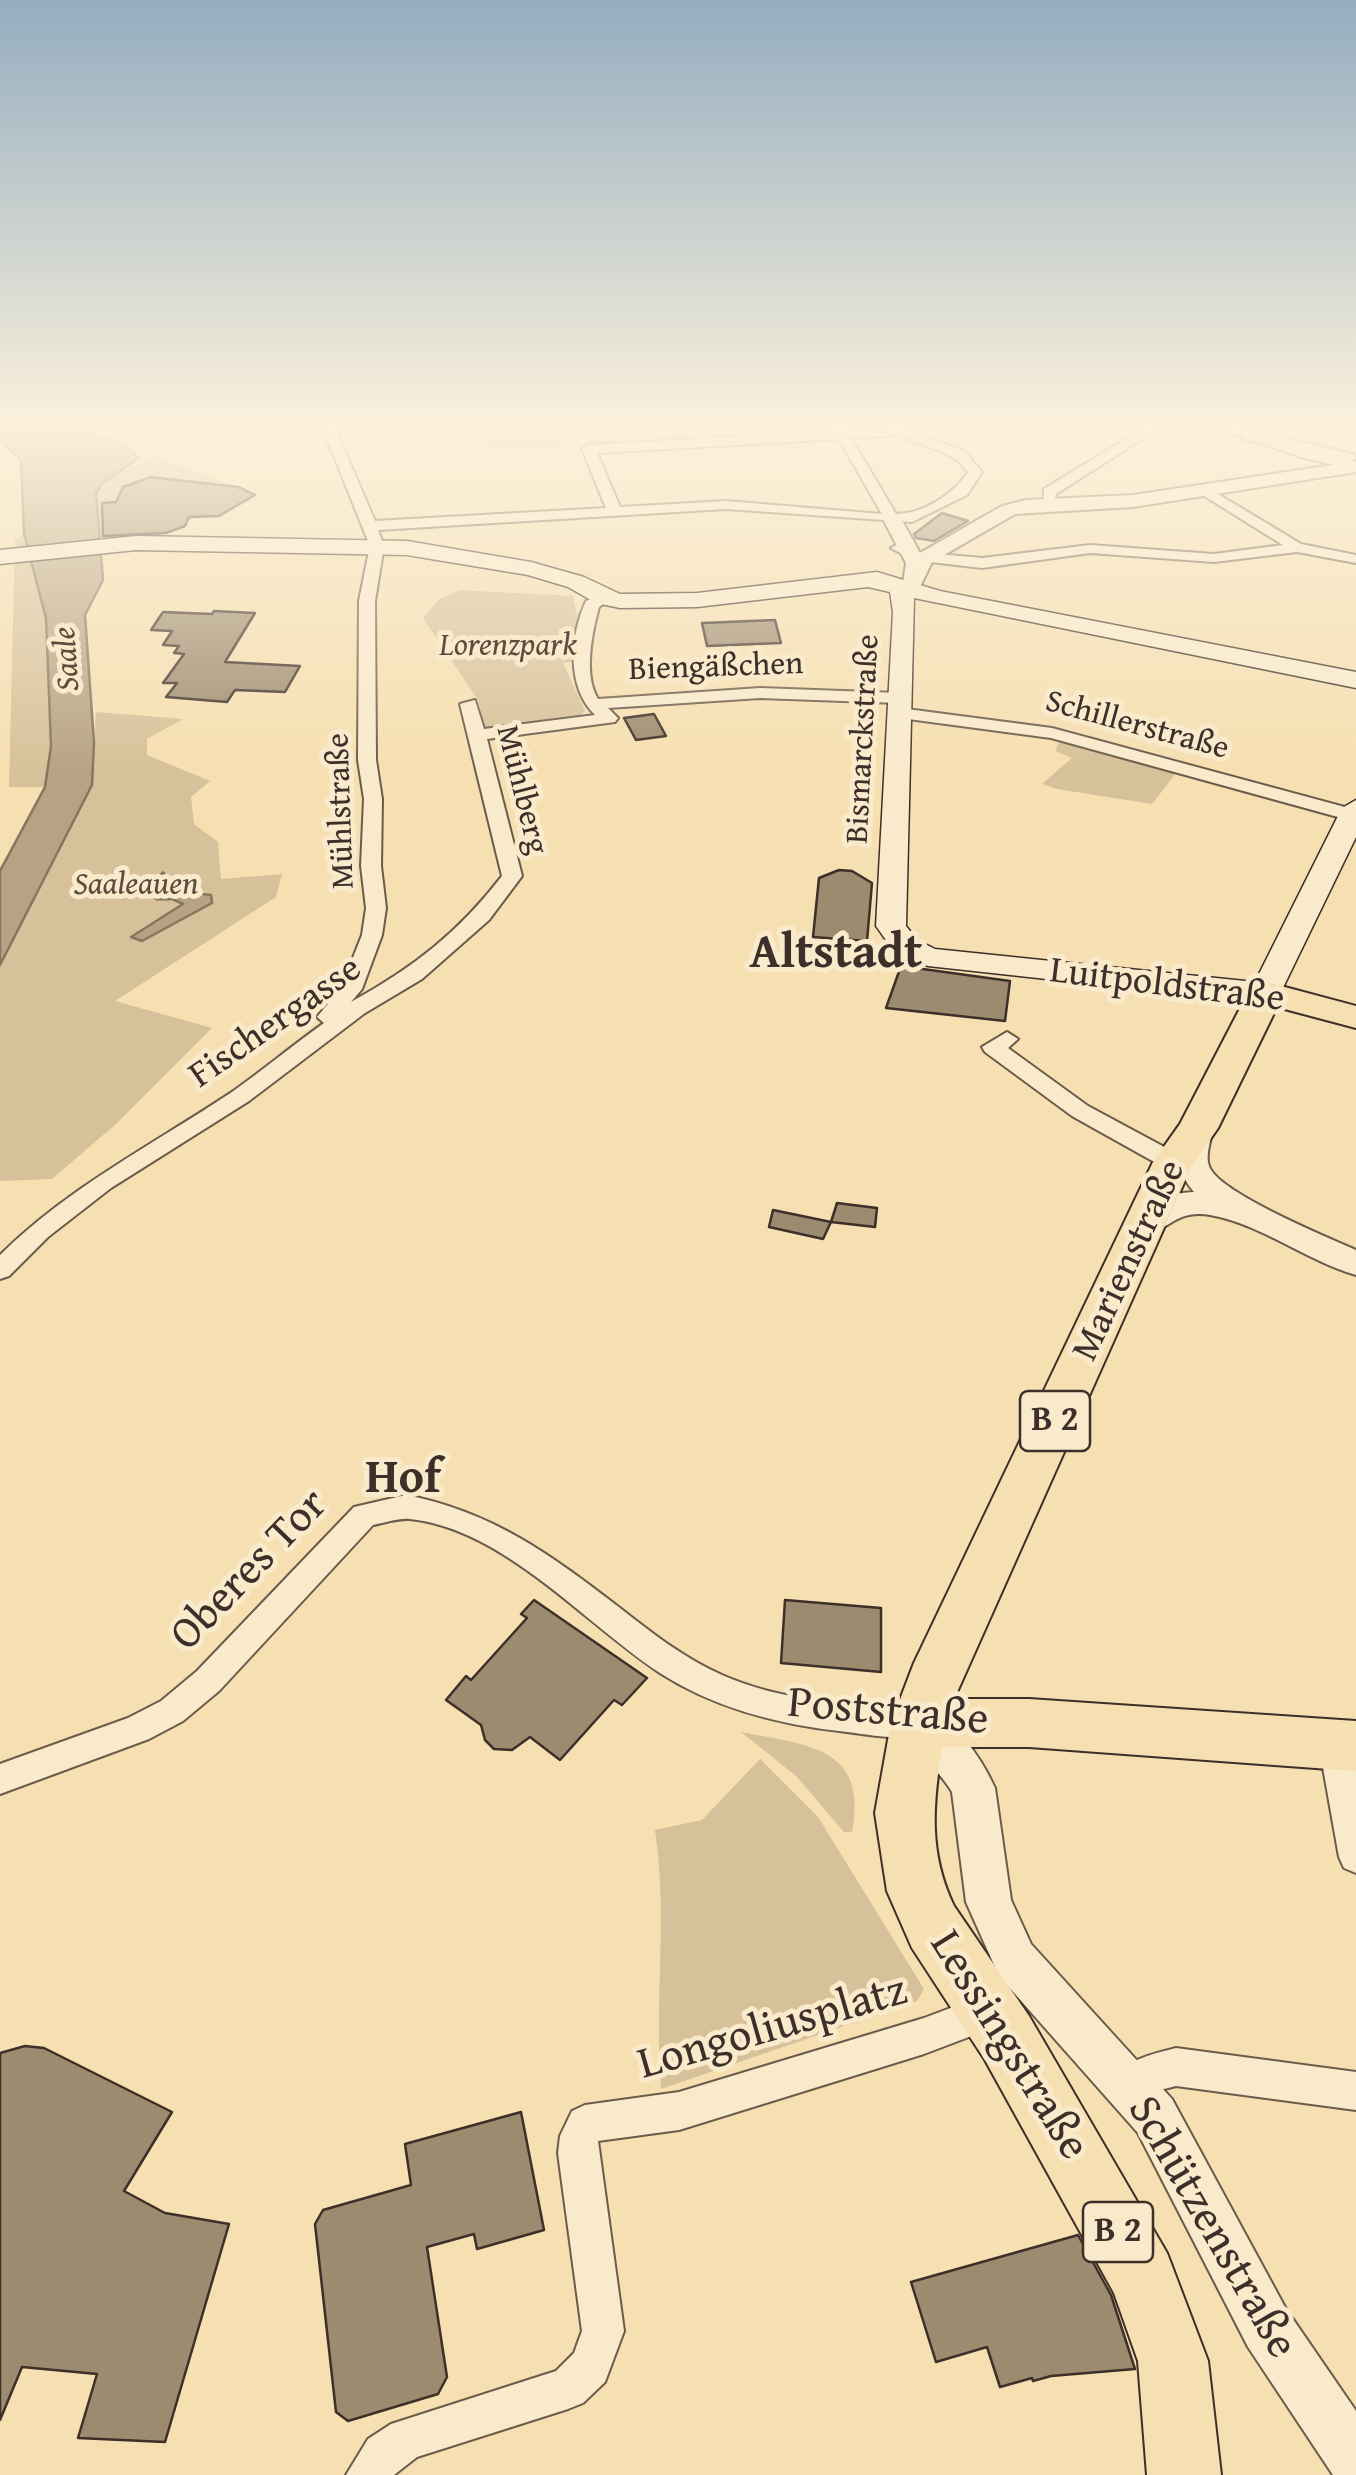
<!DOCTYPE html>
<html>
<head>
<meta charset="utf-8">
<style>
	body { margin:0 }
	canvas { display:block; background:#f6dfb1 }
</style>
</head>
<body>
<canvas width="1356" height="2475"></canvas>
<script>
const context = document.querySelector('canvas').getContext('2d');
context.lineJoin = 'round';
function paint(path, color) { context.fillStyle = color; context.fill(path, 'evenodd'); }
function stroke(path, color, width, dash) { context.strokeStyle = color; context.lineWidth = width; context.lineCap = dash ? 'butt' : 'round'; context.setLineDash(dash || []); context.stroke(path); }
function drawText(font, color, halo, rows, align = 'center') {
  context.font = font + ' "Gentium Book Plus",serif'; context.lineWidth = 10; context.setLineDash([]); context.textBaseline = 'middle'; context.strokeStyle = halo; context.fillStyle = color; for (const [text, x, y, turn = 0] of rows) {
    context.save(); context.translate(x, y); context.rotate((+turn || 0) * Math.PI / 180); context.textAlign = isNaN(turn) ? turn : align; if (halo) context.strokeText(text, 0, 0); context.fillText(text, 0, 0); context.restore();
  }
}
paint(new Path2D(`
	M586 426H831L835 431 593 445Z
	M531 433 559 441H573L575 447 485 452 481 435Z
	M154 457 163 459 253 494 219 516 191 515 185 526 166 533 100 539 96 493 114 475Z
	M24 534 46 618 51 746 46 787H9L15 540Z
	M460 590 573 596 580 630 578 661 563 663 585 711 577 719 485 728 478 700 423 618 439 599Z
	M96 712 183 719 147 739V755L210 781 191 797 194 824 218 842 221 879 282 874 276 897 115 1001 212 1028 116 1124 52 1179 0 1181V966L92 785Z
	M1060 740 1177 772 1152 804 1057 789 1042 784 1072 758 1055 751Z
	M741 1732C806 1745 869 1746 852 1832H844L796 1776Z
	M760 1759 818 1817 924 1989 917 2001 661 2089C654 2002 668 1916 655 1830L702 1820Z`), '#d7c19a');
const water = new Path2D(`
	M0 426C44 426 105 425 139 458L103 483 96 493 103 580 85 615 94 743 92 785 0 965V871L45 787 51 746 46 618 24 534 21 460C8 446 0 449 0 426Z
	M191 893 211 895 212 903 142 941 131 937 183 904 170 898Z`);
paint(water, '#b7a383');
stroke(water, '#86755f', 2.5);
stroke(new Path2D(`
	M150 890 163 874
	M157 898H170`), '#86755f', 5);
const building = new Path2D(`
	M151 477 238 487 255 495 219 516 189 517 185 526 166 533 103 536 102 503 116 502 123 487Z
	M942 513 968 521 934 541 916 538 914 534Z
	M214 611 255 613 225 662 300 666 285 692 235 690 227 702 166 697 177 683H163L184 654 174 653 179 646 163 645 172 631 151 630 163 612 212 614Z
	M775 620 781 643 707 646 702 623Z
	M654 714 666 736 636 740 624 718Z
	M839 870 852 871 872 883 867 941 813 937 819 878Z
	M901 966 1010 981 1005 1021 886 1008Z
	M837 1203 877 1208 875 1227 831 1222Z
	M773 1210 831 1222 823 1239 769 1227Z
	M534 1600 647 1678 622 1705 614 1700 560 1760 530 1737 512 1750 494 1749 485 1740 481 1725 446 1700 466 1676 471 1680 527 1618 521 1614Z
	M785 1600 881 1608V1672L781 1663Z
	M25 2046 44 2048 172 2112 124 2191 165 2213 229 2224 165 2442 78 2438 97 2374 22 2367 0 2420V2053Z
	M521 2112 544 2230 477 2249 474 2234 427 2247 447 2377 438 2394 348 2421 336 2412 315 2224 323 2210 411 2185 405 2144Z
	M1078 2235 1111 2295 1135 2369 1051 2376 1033 2381 1032 2378 1000 2387 987 2347 936 2362 911 2282Z`);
paint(building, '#9d8b70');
stroke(building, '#3d2f29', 2.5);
const minor = new Path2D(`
	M322 426H334L375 521 606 508 582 449 589 445 834 431 832 426H844L847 430 906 428 965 452 982 472 967 495 912 522 726 509 378 530 384 546 375 601 376 760 382 799 381 866 386 908 382 935 362 989 351 1002C413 968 459 932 502 876L460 704 475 700 484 729 595 715C566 687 570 635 586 601L604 593 612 598 599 607C592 633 583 675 598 699L760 688 899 693 908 698 899 703 760 698 608 708 618 718 615 722 487 739 522 876 489 920 422 979 365 1013 249 1101 111 1188 48 1237 9 1276 0 1279V1255C69 1187 152 1145 232 1092 263 1070 293 1045 324 1023L317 1017 341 988 362 935 366 908 361 866 364 799 358 760 359 601 370 546ZM899 435C923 448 951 448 968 472 954 494 923 514 896 514L851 438ZM839 439 882 514 726 501 620 507 597 453Z
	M1147 426H1162L1056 494 1053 508H1043L1044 489Z
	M1212 426H1230L1356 462V470L1301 457Z
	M1203 485 1301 544 1356 555V563L1297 552 1214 562 1090 553 982 568 913 560 891 548 898 544 916 552 982 558 1090 545 1214 554 1283 545 1198 492V486Z
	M899 708 1052 728 1356 810V822L1051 738 893 717 890 713Z
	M1007 1032 1018 1039 1008 1048 1088 1106 1181 1156 1185 1162 1181 1168H1165L1072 1116 985 1052 982 1047Z
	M406 1495C493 1512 551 1555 620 1608 652 1633 685 1659 722 1675 783 1702 853 1705 918 1709L929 1713 934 1723 929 1733C905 1742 872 1735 847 1732 781 1725 716 1709 660 1673 584 1623 504 1529 410 1519 398 1518 384 1523 373 1525L219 1691 183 1721 149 1739 0 1794V1764L128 1718 161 1701 197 1671 354 1507Z
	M1335 1730 1346 1735 1356 1769V1873L1344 1868 1339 1857 1319 1745 1324 1735Z
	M990 1993 1003 1998 1008 2011 1003 2024 924 2054 679 2130 598 2141 624 2331 605 2382 583 2403 568 2409 417 2457 394 2475H346L368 2439 391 2424 556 2371 574 2353 582 2331 558 2153 560 2136 572 2111 585 2105 679 2092 924 2018Z
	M1176 2048 1356 2072V2110L1176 2086 1156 2091 1131 2105 1118 2099 1112 2086C1123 2059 1150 2055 1176 2048Z`);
const tertiary = new Path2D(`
	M1248 430 1353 454 1356 458 1349 463 1356 462V472L1133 507 1015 514 932 562 920 587H906L903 583 906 563 883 519 885 515H899L920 553 1002 506 1026 500 1133 495 1346 463 1242 439V431Z
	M1198 1118 1209 1121 1213 1128C1211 1140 1205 1155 1209 1166 1217 1192 1329 1238 1356 1250V1275C1305 1260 1261 1224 1210 1215 1171 1208 1166 1239 1137 1231L1132 1223C1145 1201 1169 1193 1194 1192 1176 1171 1172 1146 1187 1121Z
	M918 1704C953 1717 980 1755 995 1788L1011 1900 1031 1944 1172 2099 1286 2309 1356 2411V2475H1333L1248 2347 1138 2133 999 1976 966 1902 952 1792C937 1766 910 1750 897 1723L903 1710Z`);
const secondary = new Path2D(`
	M136 536 407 541 531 562 584 577 620 594 697 593 877 572 940 591 1356 672V688L914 598 906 926 917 940 935 949 1255 982 1342 808 1356 800V837L1277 1000 1266 1003 928 966 895 953 876 926 893 612 890 592 868 587 697 607 620 608 596 603 568 587 528 575 407 555 136 550 0 564V550Z`);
const primary = new Path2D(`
	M1266 982 1356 1006V1028L1277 1007 1218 1128 1192 1165 954 1699H1029L1356 1721V1771L1029 1747H942C933 1804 928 1852 954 1906L1029 2016 1167 2253 1208 2361 1221 2475H1147L1138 2361 1114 2293 985 2060 912 1948 887 1891 875 1813 891 1723 914 1663 1153 1162 1180 1124 1248 993 1253 985Z`);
stroke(minor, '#6b5b4b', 4);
stroke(tertiary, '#6b5b4b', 4);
stroke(secondary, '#3d2f29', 3);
stroke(primary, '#3d2f29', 4);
paint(minor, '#f9eacc');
paint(tertiary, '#f9eacc');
paint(secondary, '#f9eacc');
paint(primary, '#f6dfb1');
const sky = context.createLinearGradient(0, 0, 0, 772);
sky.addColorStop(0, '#94adc0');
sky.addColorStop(0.55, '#fbf1dc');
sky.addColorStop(1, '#fbf1dc00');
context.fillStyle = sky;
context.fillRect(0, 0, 1356, 772);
drawText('italic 32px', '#5c4c40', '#f9eacc', [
	["Lorenzpark",508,647],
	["Saaleauen",136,886]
]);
drawText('italic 32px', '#5c4c40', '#f9eacc', [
	["Saale",68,659,-94]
]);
drawText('32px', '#3d2f29', '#f9eacc', [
	["Biengäßchen",716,668,-2],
	["Schillerstraße",1137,726,15],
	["Bismarckstraße",864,739,-87],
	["Mühlberg",521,790,76],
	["Mühlstraße",342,811,-92]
]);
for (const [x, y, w] of [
	[1055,1421,70],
	[1118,2232,70]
]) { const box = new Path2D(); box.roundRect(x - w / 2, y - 30, w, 60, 8); context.fillStyle = '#f9eacc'; context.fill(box); stroke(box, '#3d2f29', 2.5); }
drawText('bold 35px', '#3d2f29', null, [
	["B 2",1055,1421],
	["B 2",1118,2232]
]);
drawText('38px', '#3d2f29', '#f9eacc', [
	["Luitpoldstraße",1167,986,7],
	["Fischergasse",276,1023,-35],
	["Marienstraße",1130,1261,-65]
]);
drawText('45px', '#3d2f29', '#f9eacc', [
	["Oberes Tor",250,1571,-46],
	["Poststraße",888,1713,5],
	["Longoliusplatz",773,2029,-16],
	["Lessingstraße",1008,2046,58],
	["Schützenstraße",1211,2228,60]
]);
drawText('bold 48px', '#3d2f29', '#f9eacc', [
	["Altstadt",836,955],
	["Hof",403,1480]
]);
</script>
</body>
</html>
